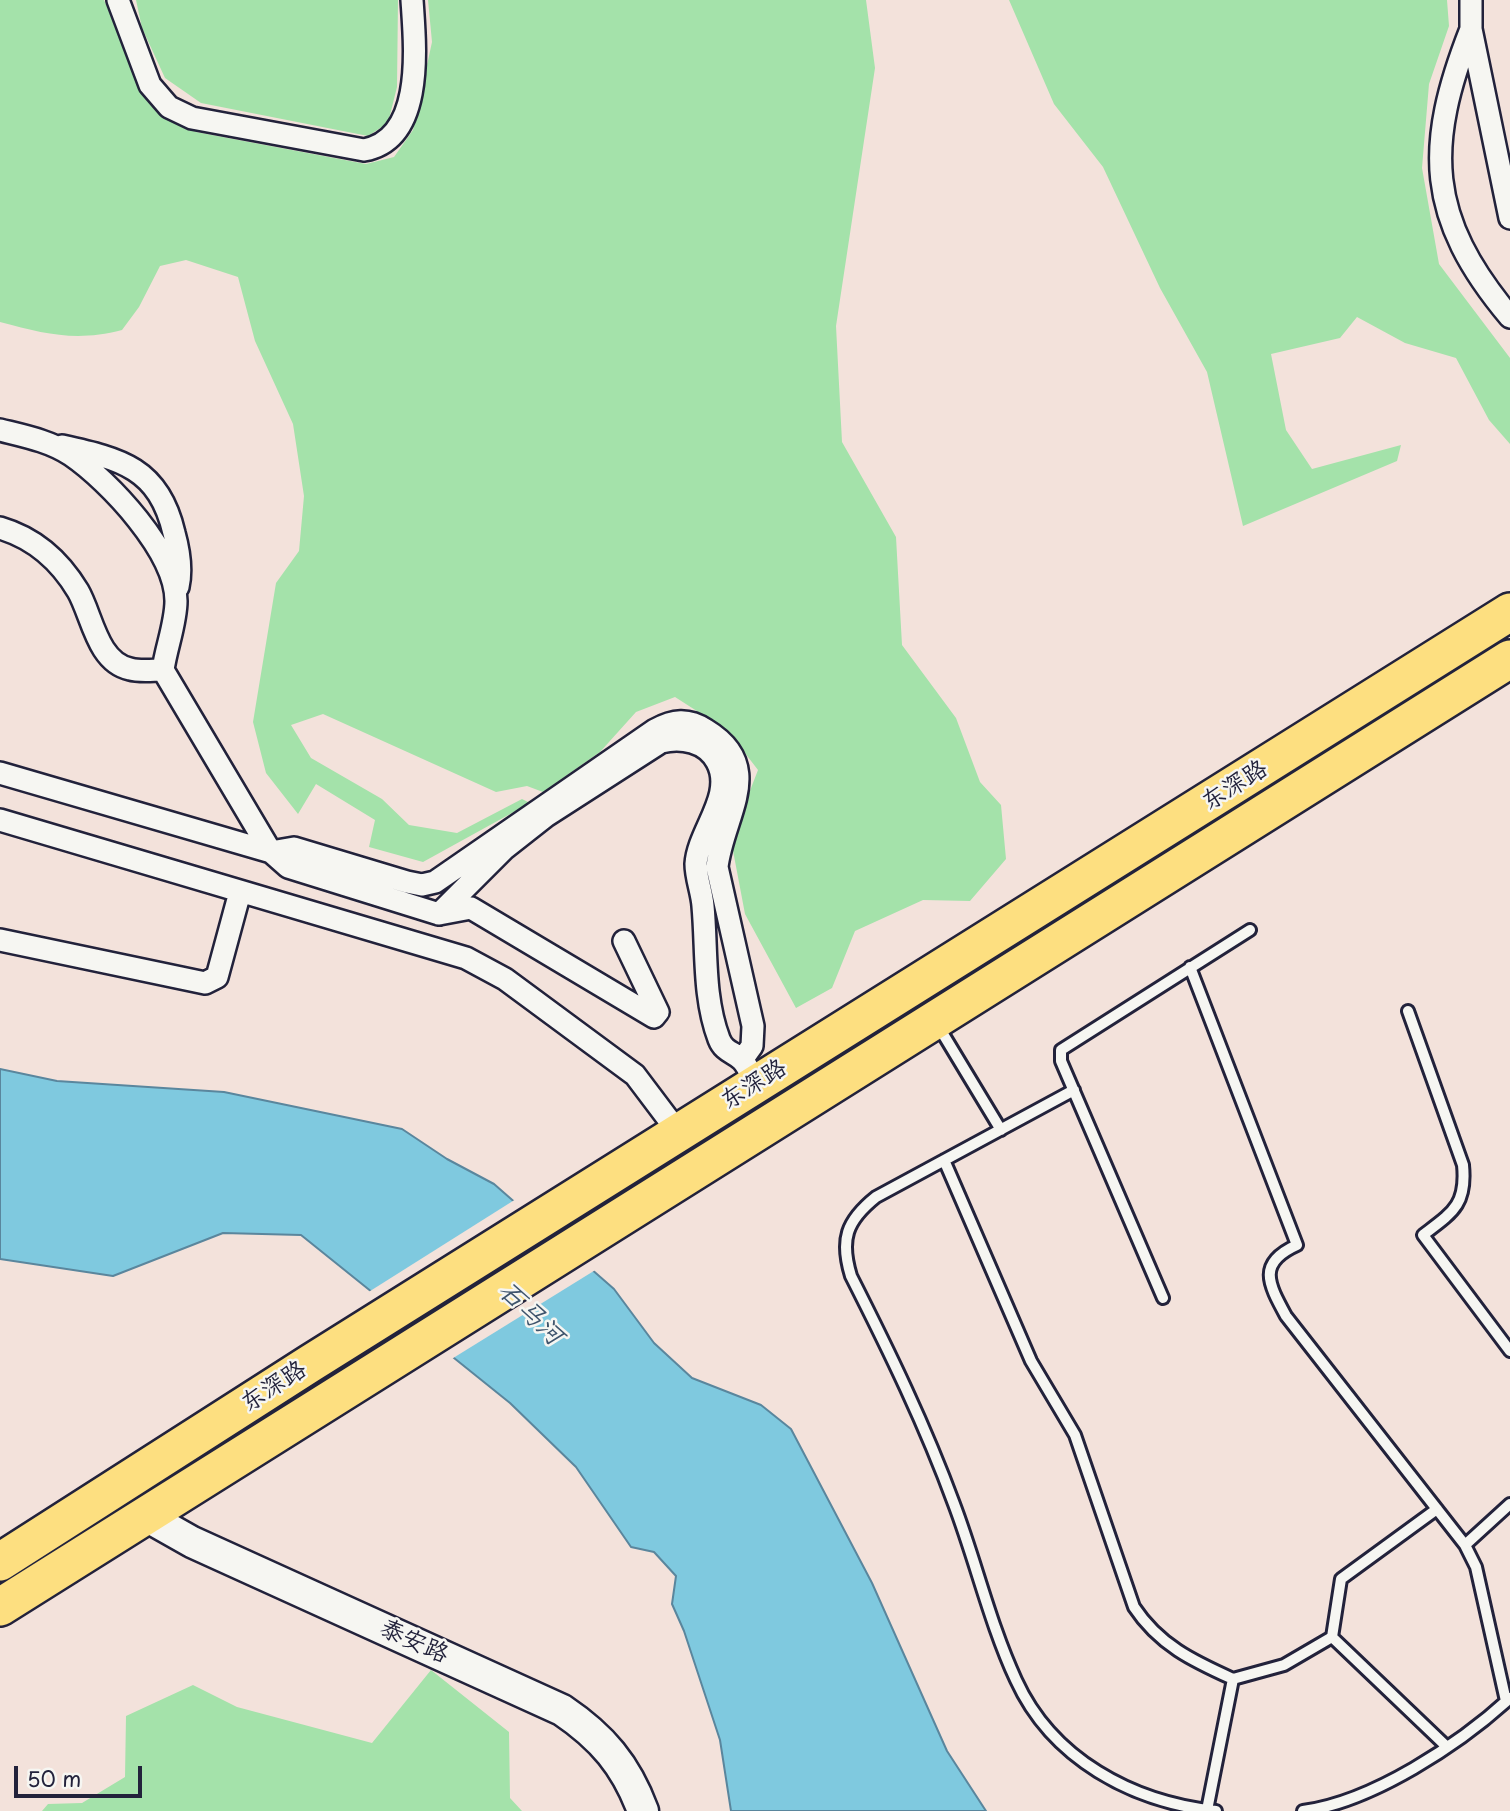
<!DOCTYPE html>
<html>
<head>
<meta charset="utf-8">
<style>
	body { margin:0 }
	#map { position:relative; width:1510px; height:1811px; overflow:hidden; background:#f3e2db; font-family:"Playpen Sans",sans-serif }
	canvas { display:block }
	.scale { position:absolute; left:14px; top:1766px; width:128px; height:32px; box-sizing:border-box; border:4px solid #22223b; border-top:0; padding-left:9px; font-size:21px; line-height:24px; white-space:nowrap; color:#22223b; -webkit-text-stroke:5px #f6f6f2; paint-order:stroke }
</style>
</head>
<body>
<div id="map">
<canvas width="1510" height="1811"></canvas>
<div class="scale">50 m</div>
</div>
<script>
const context = document.querySelector('canvas').getContext('2d');
context.lineJoin = 'round';
function paint(path, color) { context.fillStyle = color; context.fill(path, 'evenodd'); }
function stroke(path, color, width, dash) { context.strokeStyle = color; context.lineWidth = width; context.lineCap = dash ? 'butt' : 'round'; context.setLineDash(dash || []); context.stroke(path); }
function drawText(font, color, halo, rows, align = 'center') {
  context.font = font + ' "Playpen Sans","LXGW WenKai TC",sans-serif'; context.lineWidth = 5; context.setLineDash([]); context.textBaseline = 'middle'; context.strokeStyle = halo; context.fillStyle = color; for (const [text, x, y, turn = 0] of rows) {
    context.save(); context.translate(x, y); context.rotate((+turn || 0) * Math.PI / 180); context.textAlign = isNaN(turn) ? turn : align; if (halo) context.strokeText(text, 0, 0); context.fillText(text, 0, 0); context.restore();
  }
}
paint(new Path2D(`
	M0 0H104L140 82 163 117 196 132 366 164 394 157 413 130 432 42 428 0H866L875 68 836 326 842 442 896 537 902 645 956 718 980 782 1001 805 1006 859 970 901 923 900 855 931 832 988 796 1008 745 914 731 840 758 770 728 731 675 697 636 712 600 752 543 792 527 786 496 792 323 714 291 725 311 758 382 799 409 825 457 833 522 799 530 803 423 862 369 847 375 820 316 784 298 814 266 773 253 722 276 583 299 551 304 496 293 424 255 341 238 277 186 260 160 266 139 307 122 330C76 342 45 334 0 322Z
	M136 0H398L397 87 388 123 368 136 201 103 165 78 142 28Z
	M1009 0H1447L1449 26 1429 84 1422 168 1439 264 1510 358V444L1489 420 1456 358 1405 343 1357 317 1340 338 1271 354 1286 430 1312 469 1401 445 1397 461 1243 526 1207 372 1160 288 1103 167 1054 104Z
	M431 1670 509 1732 510 1798 522 1811H42L48 1804 82 1803 125 1777 126 1716 193 1685 237 1707 372 1743Z`), '#a4e2aa');
const water = new Path2D(`
	M0 1069 57 1081 224 1092 402 1129 447 1159 494 1184 614 1289 654 1343 692 1378 761 1405 791 1429 872 1583 947 1751 986 1811H731L720 1740 684 1631 672 1604 676 1576 654 1552 631 1547 576 1467 510 1403 301 1235 223 1233 113 1276 0 1259Z`);
paint(water, '#7fc9df');
stroke(water, '#5a869d', 2);
paint(new Path2D(`
	M516 1199 597 1269 450 1360 367 1293Z`), '#f3e2db');
const lane = new Path2D(`
	M1190 967 1297 1245C1257 1263 1268 1283 1286 1316L1465 1545 1510 1504
	M1408 1011 1463 1165C1467 1205 1452 1213 1423 1235L1510 1351
	M937 1024 1001 1130
	M1074 1090 876 1197C846 1221 840 1240 851 1276 889 1351 925 1425 954 1504 976 1562 990 1624 1016 1680 1052 1759 1132 1802 1216 1811
	M944 1160 1031 1361 1075 1435 1134 1607C1159 1645 1193 1661 1233 1679
	M1163 1298 1061 1061V1050L1250 930
	M1437 1509 1341 1579 1332 1637 1446 1746
	M1465 1545 1476 1567 1506 1701
	M1207 1810 1233 1679 1284 1665 1332 1637
	M1303 1811C1372 1802 1460 1744 1510 1698`);
const street = new Path2D(`
	M118 0 150 85 169 107 192 118 364 150C425 139 415 46 412 0
	M1471 0V29L1510 218
	M1471 29C1425 146 1426 217 1510 317
	M0 430C24 436 50 441 71 455 109 481 176 552 176 601 176 623 166 648 163 670L271 852
	M62 446C121 459 159 468 174 533 179 551 182 569 178 587
	M0 528C34 538 60 561 78 591 92 615 97 662 130 669 140 672 153 670 163 670
	M0 773 271 852
	M0 820 466 958 505 979 635 1075 678 1132
	M439 914 471 908 654 1017 658 1012 624 941
	M0 940 205 983 217 977 240 892
	M742 1060 752 1046 753 1026 717 867C723 815 767 767 706 730 688 718 673 720 655 730L435 882 422 885 407 882 294 848 271 852 288 867 439 914 504 849 546 816 661 742C681 737 706 741 717 762 735 795 698 831 696 864 696 878 702 892 703 906 707 950 703 997 719 1039 724 1052 734 1052 742 1060 748 1066 752 1077 756 1084`);
const secondary = new Path2D(`
	M146 1516 192 1542 562 1710C602 1737 626 1765 643 1811`);
const highway = new Path2D(`
	M0 1562 311 1363 1510 612
	M0 1607 1510 659`);
stroke(lane, '#22223b', 16);
stroke(street, '#22223b', 26);
stroke(secondary, '#22223b', 35);
stroke(highway, '#22223b', 42);
stroke(lane, '#f6f6f2', 10);
stroke(street, '#f6f6f2', 21);
stroke(secondary, '#f6f6f2', 30);
stroke(highway, '#fddf80', 37);
drawText('24px', '#22223b', '#f6f6f2', [
	["东深路",1235,786,-32],
	["东深路",754,1085,-32],
	["东深路",274,1387,-33],
	["泰安路",414,1642,24]
]);
drawText('italic 26px', '#3e546c', '#f6f6f2', [
	["石马河",530,1314,44]
]);
</script>
</body>
</html>
